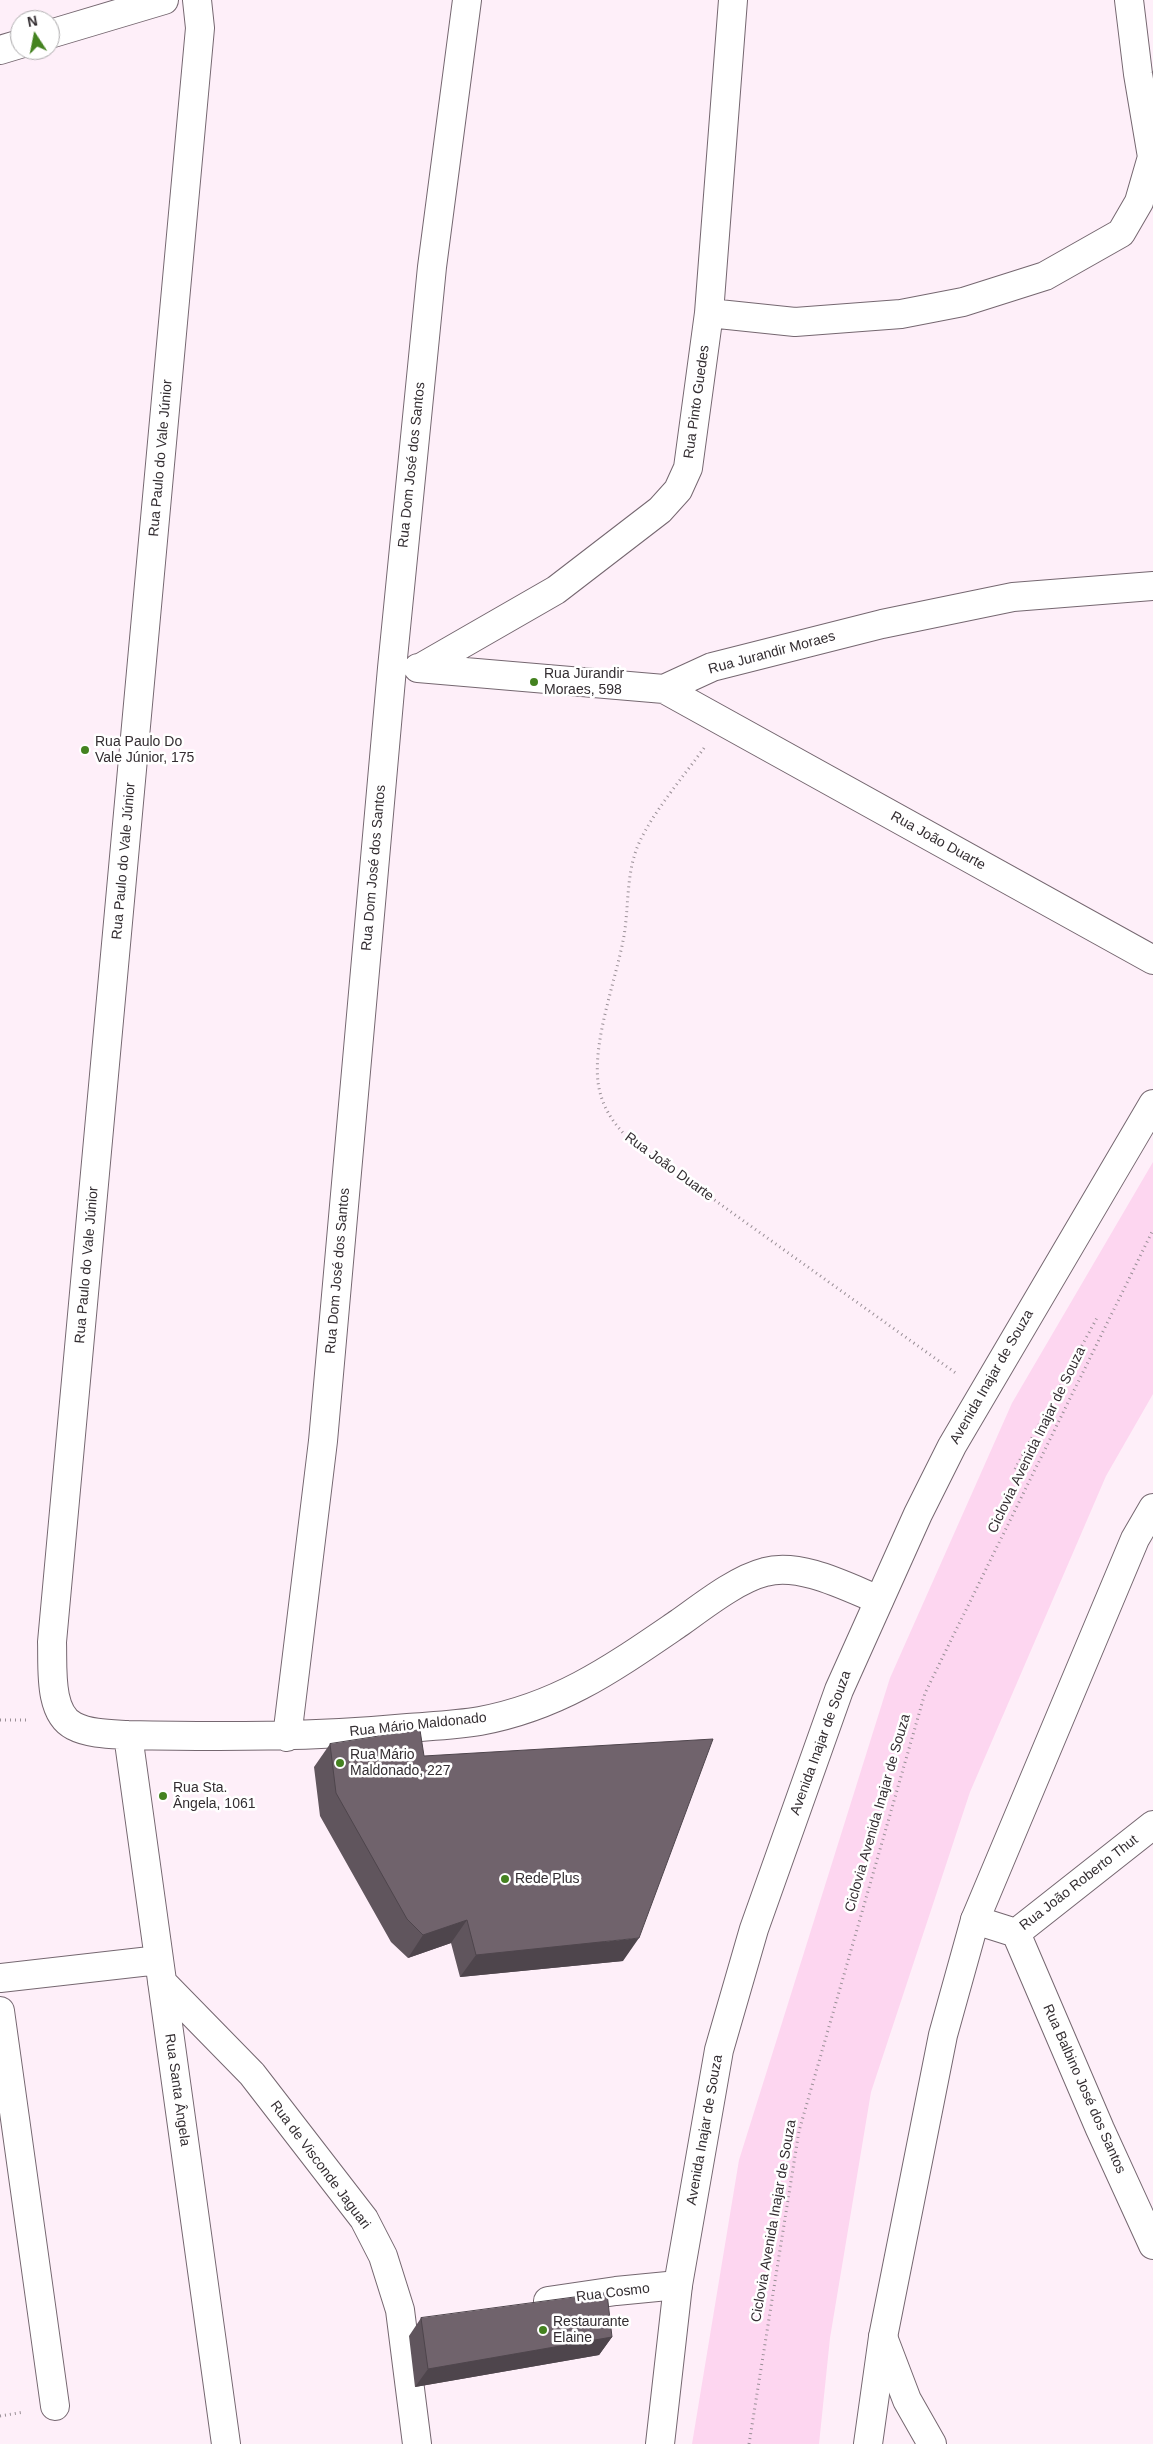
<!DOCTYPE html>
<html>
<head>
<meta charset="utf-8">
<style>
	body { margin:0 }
	#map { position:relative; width:1153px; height:2444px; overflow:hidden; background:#feeff9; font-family:Arial,sans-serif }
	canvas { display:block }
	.north { position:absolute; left:10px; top:10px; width:50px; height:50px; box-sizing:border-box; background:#fff; border:1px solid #adabad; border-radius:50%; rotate:349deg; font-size:14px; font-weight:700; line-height:20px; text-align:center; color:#332d31 }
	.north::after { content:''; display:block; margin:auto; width:18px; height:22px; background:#448220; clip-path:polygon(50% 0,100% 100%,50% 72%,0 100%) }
</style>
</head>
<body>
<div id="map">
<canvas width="1153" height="2444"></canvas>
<div class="north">N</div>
</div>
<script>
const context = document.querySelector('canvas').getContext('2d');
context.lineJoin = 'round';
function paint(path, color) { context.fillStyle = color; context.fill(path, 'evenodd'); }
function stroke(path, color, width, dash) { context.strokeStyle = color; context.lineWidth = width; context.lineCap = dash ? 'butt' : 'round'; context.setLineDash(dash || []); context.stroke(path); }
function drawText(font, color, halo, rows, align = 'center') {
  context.font = font + ' Arial,sans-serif'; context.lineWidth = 5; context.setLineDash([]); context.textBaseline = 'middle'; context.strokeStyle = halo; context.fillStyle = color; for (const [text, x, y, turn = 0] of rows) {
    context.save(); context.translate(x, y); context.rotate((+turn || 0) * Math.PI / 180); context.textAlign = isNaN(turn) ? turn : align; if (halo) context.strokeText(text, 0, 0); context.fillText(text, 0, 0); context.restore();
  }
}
paint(new Path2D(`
	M1153 1162V1394L1106 1476 970 1792 871 2092 830 2338 819 2444H692L739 2160 890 1678 1012 1403Z`), '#fdd6f0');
const street = new Path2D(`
	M197 0 200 28 52 1642C53 1666 48 1713 74 1726 89 1734 111 1734 128 1735 222 1737 314 1737 408 1728 432 1726 456 1725 480 1721 560 1706 613 1668 679 1623 703 1606 737 1579 765 1572 800 1562 847 1587 879 1600
	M709 313 795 322 901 314 963 302 1045 276 1121 233 1139 202 1152 157 1138 74 1129 0
	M422 667 556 590 660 510 678 490 688 468 709 313 733 0
	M418 668 664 689 712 667 882 624 1013 597 1153 586
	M664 689 1153 960
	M128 1735 226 2444
	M287 1737 323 1441 392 668 432 267 467 0
	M975 1920 1016 1933 1153 1825
	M1016 1933 1100 2129 1153 2245
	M0 1978 159 1960
	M162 1982 252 2074 364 2219 383 2256 400 2310 417 2444
	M0 2011 55 2406
	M548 2301 616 2291 678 2285
	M883 2337 907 2400 932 2444`);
const secondary = new Path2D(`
	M50 34 164 0
	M0 50 20 44`);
const primary = new Path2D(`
	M660 2444 678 2285 719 2050 754 1929 839 1690 918 1514 952 1446 1153 1104
	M868 2444 883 2337 943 2035 975 1920 1135 1539 1153 1508`);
stroke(street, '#756770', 30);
stroke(secondary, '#756770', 30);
stroke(primary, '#756770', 30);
stroke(new Path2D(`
	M704 748C684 776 653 812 639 843 626 872 629 905 624 936 616 980 593 1039 598 1082 601 1105 612 1122 628 1138L957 1374
	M1015 1469 1098 1316
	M0 1720H29
	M0 2416 24 2412
	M749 2444 799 2131 925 1693 1153 1230`), '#998f96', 3, [1, 4]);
stroke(street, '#fff', 28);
stroke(secondary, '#fff', 28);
stroke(primary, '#fff', 28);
paint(new Path2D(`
	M330 1744 424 1756 623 1961 460 1977 451 1943 408 1958 391 1942 320 1816 314 1767Z
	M421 2318 612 2337 599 2355 415 2387 409 2336Z`), '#60555d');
paint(new Path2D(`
	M467 1920 451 1943 408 1958 423 1935Z
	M639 1938 623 1961 460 1977 476 1955Z
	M612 2337 599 2355 415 2387 428 2369Z`), '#4e454c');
const building = new Path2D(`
	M420 1730 424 1756 713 1739 639 1938 476 1955 467 1920 423 1935 407 1919 336 1793 330 1744Z
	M607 2293 612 2337 428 2369 421 2318Z`);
paint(building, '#70636c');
stroke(building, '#4e454c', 1);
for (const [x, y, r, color] of [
	[534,682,5,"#448220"],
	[85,750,5,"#448220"],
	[340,1763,5,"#448220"],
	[163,1796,5,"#448220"],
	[505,1879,5,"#448220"],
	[543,2330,5,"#448220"]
]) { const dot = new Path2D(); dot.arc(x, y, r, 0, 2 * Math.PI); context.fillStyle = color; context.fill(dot); stroke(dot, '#fff', 2); }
drawText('14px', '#332d31', '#fff', [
	["Rua Pinto Guedes",697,402,-82],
	["Rua Paulo do Vale Júnior",161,458,-85],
	["Rua Dom José dos Santos",412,465,-84],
	["Rua Jurandir Moraes",772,653,-15],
	["Rua João Duarte",938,841,29],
	["Rua Paulo do Vale Júnior",124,861,-85],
	["Rua Dom José dos Santos",374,868,-85],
	["Rua João Duarte",669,1167,36],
	["Rua Paulo do Vale Júnior",87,1265,-85],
	["Rua Dom José dos Santos",338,1271,-85],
	["Avenida Inajar de Souza",992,1377,-60],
	["Ciclovia Avenida Inajar de Souza",1037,1440,-64],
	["Rua Mário Maldonado",418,1725,-6],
	["Avenida Inajar de Souza",821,1743,-70],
	["Ciclovia Avenida Inajar de Souza",878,1813,-74],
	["Rua João Roberto Thut",1079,1883,-38],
	["Rua Balbino José dos Santos",1084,2089,66],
	["Rua Santa Ângela",177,2090,82],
	["Avenida Inajar de Souza",705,2130,-80],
	["Rua de Visconde Jaguari",320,2165,53],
	["Ciclovia Avenida Inajar de Souza",774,2221,-80],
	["Rua Cosmo",613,2293,-7]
]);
drawText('14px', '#332d31', '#fff', [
	["Rua Jurandir",544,674],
	["Moraes, 598",544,690],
	["Rua Paulo Do",95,742],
	["Vale Júnior, 175",95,758],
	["Rua Mário",350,1755],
	["Maldonado, 227",350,1771],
	["Rua Sta.",173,1788],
	["Ângela, 1061",173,1804],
	["Rede Plus",515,1879],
	["Restaurante",553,2322],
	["Elaine",553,2338]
], 'left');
</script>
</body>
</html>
